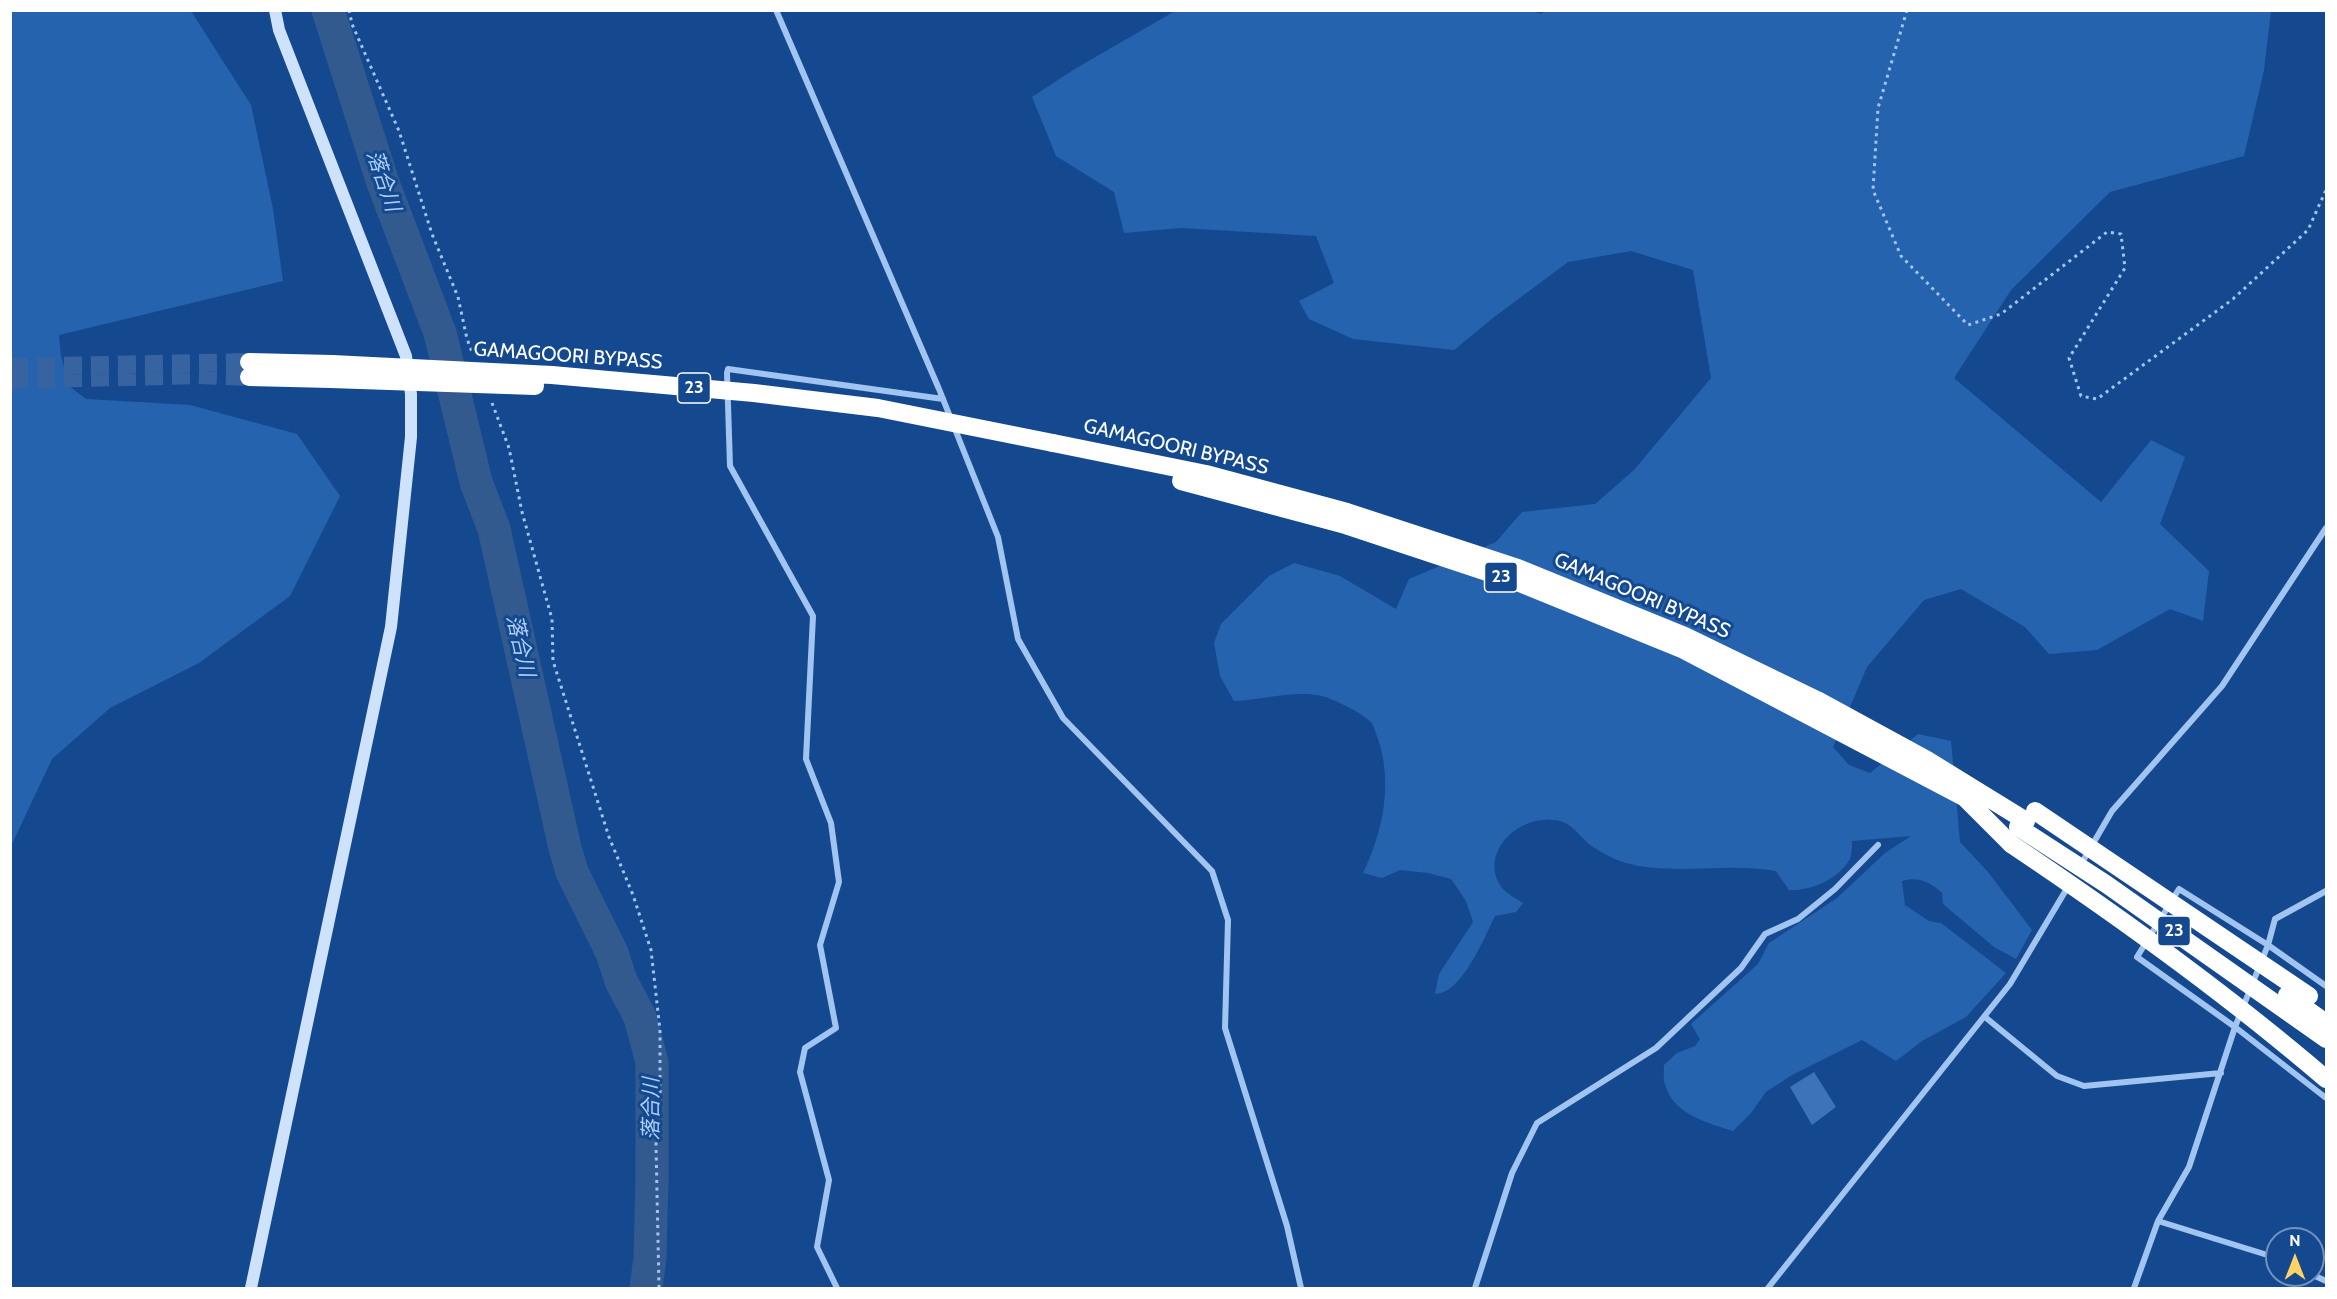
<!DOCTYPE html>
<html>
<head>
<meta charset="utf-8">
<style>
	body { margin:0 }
	#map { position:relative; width:2337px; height:1299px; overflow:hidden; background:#144990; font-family:Cabin,sans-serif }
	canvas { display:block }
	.frame { position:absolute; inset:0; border:12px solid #fff; pointer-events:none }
	.north { position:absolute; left:2265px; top:1227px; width:60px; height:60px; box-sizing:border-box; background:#144990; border:2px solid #7292bc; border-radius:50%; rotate:0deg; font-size:16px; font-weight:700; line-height:24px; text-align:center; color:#fff }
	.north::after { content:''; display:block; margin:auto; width:21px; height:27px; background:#ffd361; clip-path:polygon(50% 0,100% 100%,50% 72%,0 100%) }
</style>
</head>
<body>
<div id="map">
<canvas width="2337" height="1299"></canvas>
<div class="frame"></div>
<div class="north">N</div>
</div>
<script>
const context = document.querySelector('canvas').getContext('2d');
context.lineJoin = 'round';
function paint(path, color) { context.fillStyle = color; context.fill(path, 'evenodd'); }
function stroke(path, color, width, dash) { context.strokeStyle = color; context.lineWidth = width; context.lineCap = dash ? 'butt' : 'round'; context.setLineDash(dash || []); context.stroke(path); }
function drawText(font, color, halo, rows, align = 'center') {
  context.font = font + ' Cabin,"Noto Sans JP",sans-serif'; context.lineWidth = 6; context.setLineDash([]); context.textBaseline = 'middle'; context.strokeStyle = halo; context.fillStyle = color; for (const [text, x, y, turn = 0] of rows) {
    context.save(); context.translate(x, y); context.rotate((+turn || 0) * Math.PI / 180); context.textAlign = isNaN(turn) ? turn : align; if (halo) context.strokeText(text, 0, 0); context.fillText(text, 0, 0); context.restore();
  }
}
paint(new Path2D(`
	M11 10 191 11 251 105 273 209 283 281 59 335 61 356 69 386 86 399 190 405 297 434 340 496 290 596 199 663 110 708 52 759 11 846Z
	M1529 10 1542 14 1544 10 2271 11 2264 70 2244 156 2110 192 2011 290 1954 378 2101 502 2151 440 2185 457 2160 524 2209 571 2203 621 2170 609 2097 650 2049 654 2025 627 1961 589 1924 600 1867 667 1833 747 1849 765 1870 773 1918 734 1951 741 1960 842 1988 872 2032 930 2016 959 1994 947 1943 904 1942 893C1930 882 1919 876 1902 881L1905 905 1929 921 1941 923 2006 973 1966 1017 1922 1041 1896 1061 1862 1040 1792 1075 1766 1092 1751 1113 1733 1131C1708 1123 1672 1114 1665 1084 1663 1079 1664 1071 1664 1065L1677 1053 1695 1046 1700 1039 1691 1024 1758 964 1769 943 1837 898 1885 853 1911 836 1852 841C1852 846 1852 854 1850 859 1839 879 1811 891 1789 890L1776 871C1726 862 1675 876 1626 863 1615 860 1598 851 1589 844 1573 830 1570 818 1543 820 1510 822 1478 860 1504 890 1509 895 1517 899 1523 903L1516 912 1495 916C1484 938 1462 994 1435 994L1439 974 1473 922 1466 901 1451 879 1428 873 1400 870 1382 878 1363 873C1383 832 1393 783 1378 739 1376 734 1374 726 1371 722 1362 713 1334 699 1322 696 1294 690 1262 700 1234 701L1220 676 1214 643 1221 624 1269 576 1294 563 1340 576 1396 609 1409 579 1496 542 1522 512 1595 504 1634 470 1711 378 1693 270 1631 251 1568 262 1493 318 1454 350 1353 339 1309 319 1299 301 1334 283 1316 236 1181 228 1124 233 1114 192 1056 156 1032 97 1073 70 1175 11Z`), '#2663af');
stroke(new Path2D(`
	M328 10 383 183 440 333 476 482 494 529 565 848 572 872 612 953 621 981 640 1017 652 1062V1180L650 1258 646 1288`), '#335a8e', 33);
paint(new Path2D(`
	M1814 1072 1836 1107 1812 1125 1790 1087Z`), '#3d73b9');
stroke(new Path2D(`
	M10 367 249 362
	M10 380 198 375 249 377`), '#3764a1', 18, [18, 9]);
stroke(new Path2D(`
	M349 10 352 24 399 131 432 234 458 297 467 339 472 352
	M1907 10 1878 108 1873 190 1901 256 1968 325 2001 314 2107 232 2121 234 2125 268 2069 358 2081 396 2097 399 2233 299 2308 230 2326 190
	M492 403 509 448 522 512 552 619 553 661 609 837 633 895 651 950 660 1030V1102L656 1145 659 1288`), '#a1c4f1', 3, [3, 4.5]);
stroke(new Path2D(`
	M776 10 939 389 998 537 1018 639 1063 718 1212 871 1228 920 1225 1028 1287 1226 1301 1288
	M2080 866 2112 811 2222 686 2326 528
	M2326 986 2268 945 2179 889 2137 957 2235 1027 2326 1098
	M1985 1017 2057 1076 2084 1086 2221 1073
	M2158 1221 2277 1258
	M2313 1275 2326 1281
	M837 1288 817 1247 829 1180 800 1072 805 1048 836 1028 820 945 839 882 831 823 806 759 813 616 730 466 727 373 728 369 943 399
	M1475 1288 1512 1173 1537 1123 1656 1048 1741 968 1765 934 1798 919 1835 889 1878 845
	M1768 1288 2010 984 2069 885
	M2134 1288 2158 1221 2189 1167 2235 1027 2268 945 2275 919 2326 891`), '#a1c4f1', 6);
stroke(new Path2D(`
	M251 1288 391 627 411 437V394L406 356 279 30 275 10`), '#cfe2fb', 12);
stroke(new Path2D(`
	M249 362 332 364
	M249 377 331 379
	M1053 443 1206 474 1347 512 1518 568 1685 636 1817 700 1927 760 2026 821
	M1181 481 1342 524 1517 582 1684 650 1977 804
	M1966 799 2011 844`), '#fff', 18);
stroke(new Path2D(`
	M332 364 552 375 754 393 878 408 1053 443
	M331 379 535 386
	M2035 811 2309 996
	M2018 827 2106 884 2326 1039
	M2011 844C2120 917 2227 994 2326 1079
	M2287 995 2326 1023`), '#fff', 18);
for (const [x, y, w] of [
	[694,388,33],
	[1501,577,33],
	[2174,931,33]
]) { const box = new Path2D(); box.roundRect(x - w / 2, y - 15, w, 30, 4.5); context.fillStyle = '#144990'; context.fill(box); stroke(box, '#fff', 1.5); }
drawText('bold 18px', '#fff', null, [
	["23",694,388],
	["23",1501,577],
	["23",2174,931]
]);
drawText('20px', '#fff', '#144990', [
	["GAMAGOORI BYPASS",568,356,4],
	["GAMAGOORI BYPASS",1176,447,13],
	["GAMAGOORI BYPASS",1642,596,23]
]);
drawText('italic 21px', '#adcff8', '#144990', [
	["落合川",383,181,71],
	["落合川",520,646,77],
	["落合川",652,1109,-90]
]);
</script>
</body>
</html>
